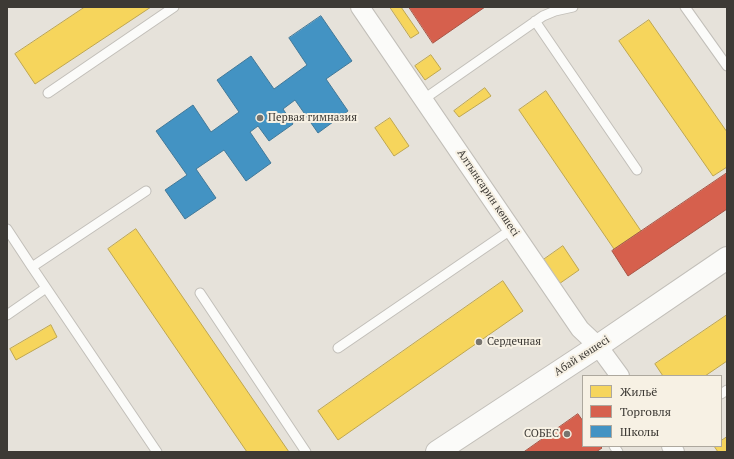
<!DOCTYPE html>
<html>
<head>
<meta charset="utf-8">
<style>
	body { margin:0 }
	#map { position:relative; width:734px; height:459px; overflow:hidden; background:#e6e2da; font-family:"PT Serif",serif }
	canvas { display:block }
	.frame { position:absolute; inset:0; border:8px solid #3d3a35; pointer-events:none }
	.legend { position:absolute; left:582px; top:375px; width:140px; height:72px; box-sizing:border-box; background:#f7f1e4; border:1px solid #ada89e; margin:0; padding:5px 7px; list-style:none; font-size:12px; color:#3d3a35 }
	.legend li { display:flex; align-items:center; gap:8px; height:20px }
	.legend b { width:20px; border:1px solid #ada89e }
</style>
</head>
<body>
<div id="map">
<canvas width="734" height="459"></canvas>
<div class="frame"></div>
<ul class="legend">
<li><b style="height:11px;background:#f6d55c"></b>Жильё</li>
<li><b style="height:11px;background:#d6604d"></b>Торговля</li>
<li><b style="height:11px;background:#4393c3"></b>Школы</li>
</ul>
</div>
<script>
const context = document.querySelector('canvas').getContext('2d');
context.lineJoin = 'round';
function paint(path, color) { context.fillStyle = color; context.fill(path, 'evenodd'); }
function stroke(path, color, width, dash) { context.strokeStyle = color; context.lineWidth = width; context.lineCap = dash ? 'butt' : 'round'; context.setLineDash(dash || []); context.stroke(path); }
function drawText(font, color, halo, rows, align = 'center') {
  context.font = font + ' "PT Serif",serif'; context.lineWidth = 4; context.setLineDash([]); context.textBaseline = 'middle'; context.strokeStyle = halo; context.fillStyle = color; for (const [text, x, y, turn = 0] of rows) {
    context.save(); context.translate(x, y); context.rotate((+turn || 0) * Math.PI / 180); context.textAlign = isNaN(turn) ? turn : align; if (halo) context.strokeText(text, 0, 0); context.fillText(text, 0, 0); context.restore();
  }
}
const homes = new Path2D(`
	M85 7H151L35 84 15 54Z
	M390 7H401L419 33 411 38Z
	M649 20 727 132V167L713 176 619 41Z
	M431 55 441 69 425 80 415 66Z
	M485 88 491 96 459 117 454 111Z
	M546 91 641 231 614 249 519 110Z
	M390 118 409 146 394 156 375 128Z
	M136 229 289 452H247L108 249Z
	M563 246 579 270 556 286 539 263Z
	M503 281 523 311 338 440 318 411Z
	M727 315V361L705 376H663L655 364Z
	M51 325 57 337 16 360 10 349Z
	M727 437V452H718L714 446H721V441Z`);
paint(homes, '#f6d55c');
stroke(homes, '#bea650', 1);
const shops = new Path2D(`
	M409 7H485L433 43Z
	M727 173V209L628 276 612 251Z
	M578 414 583 421V446H600L602 448 596 452H524Z`);
paint(shops, '#d6604d');
stroke(shops, '#a85546', 1);
const schools = new Path2D(`
	M321 16 352 61 326 79 348 111 318 133 295 100 283 109 293 124 269 141 258 126 250 132 271 163 246 181 224 150 196 169 216 198 185 219 165 190 187 175 156 131 193 105 211 132 239 112 217 80 251 56 274 89 307 65 289 38Z`);
paint(schools, '#4393c3');
stroke(schools, '#417898', 1);
const service = new Path2D(`
	M685 7 727 66
	M535 21 637 170
	M48 93 174 7
	M424 99 543 16 555 11 573 7
	M146 191 32 267 157 452
	M7 229 32 267
	M200 293 306 452
	M7 315 46 288
	M338 348 512 229
	M721 394 727 390
	M614 446 618 452`);
const minor = new Path2D(`
	M360 7 580 329 598 346 620 376
	M671 446 675 452`);
const tertiary = new Path2D(`
	M437 452 598 346 727 258`);
stroke(service, '#c2bfb9', 11);
stroke(minor, '#c2bfb9', 20);
stroke(tertiary, '#c2bfb9', 24);
stroke(service, '#fbfbf9', 9);
stroke(minor, '#fbfbf9', 18);
stroke(tertiary, '#fbfbf9', 22);
for (const [x, y, r, color] of [
	[260,118,4,"#78756f"],
	[479,342,4,"#78756f"],
	[567,434,4,"#78756f"]
]) { const dot = new Path2D(); dot.arc(x, y, r, 0, 2 * Math.PI); context.fillStyle = color; context.fill(dot); stroke(dot, '#f7f1e4', 1.5); }
drawText('11px', '#3d3a35', '#f7f1e4', [
	["Первая гимназия",268,118],
	["Сердечная",487,342],
	["СОБЕС",559,434,"right"]
], 'left');
drawText('11px', '#3d3a35', '#f7f1e4', [
	["Алтынсарин көшесі",488,193,56],
	["Абай көшесі",582,356,-33]
]);
</script>
</body>
</html>
